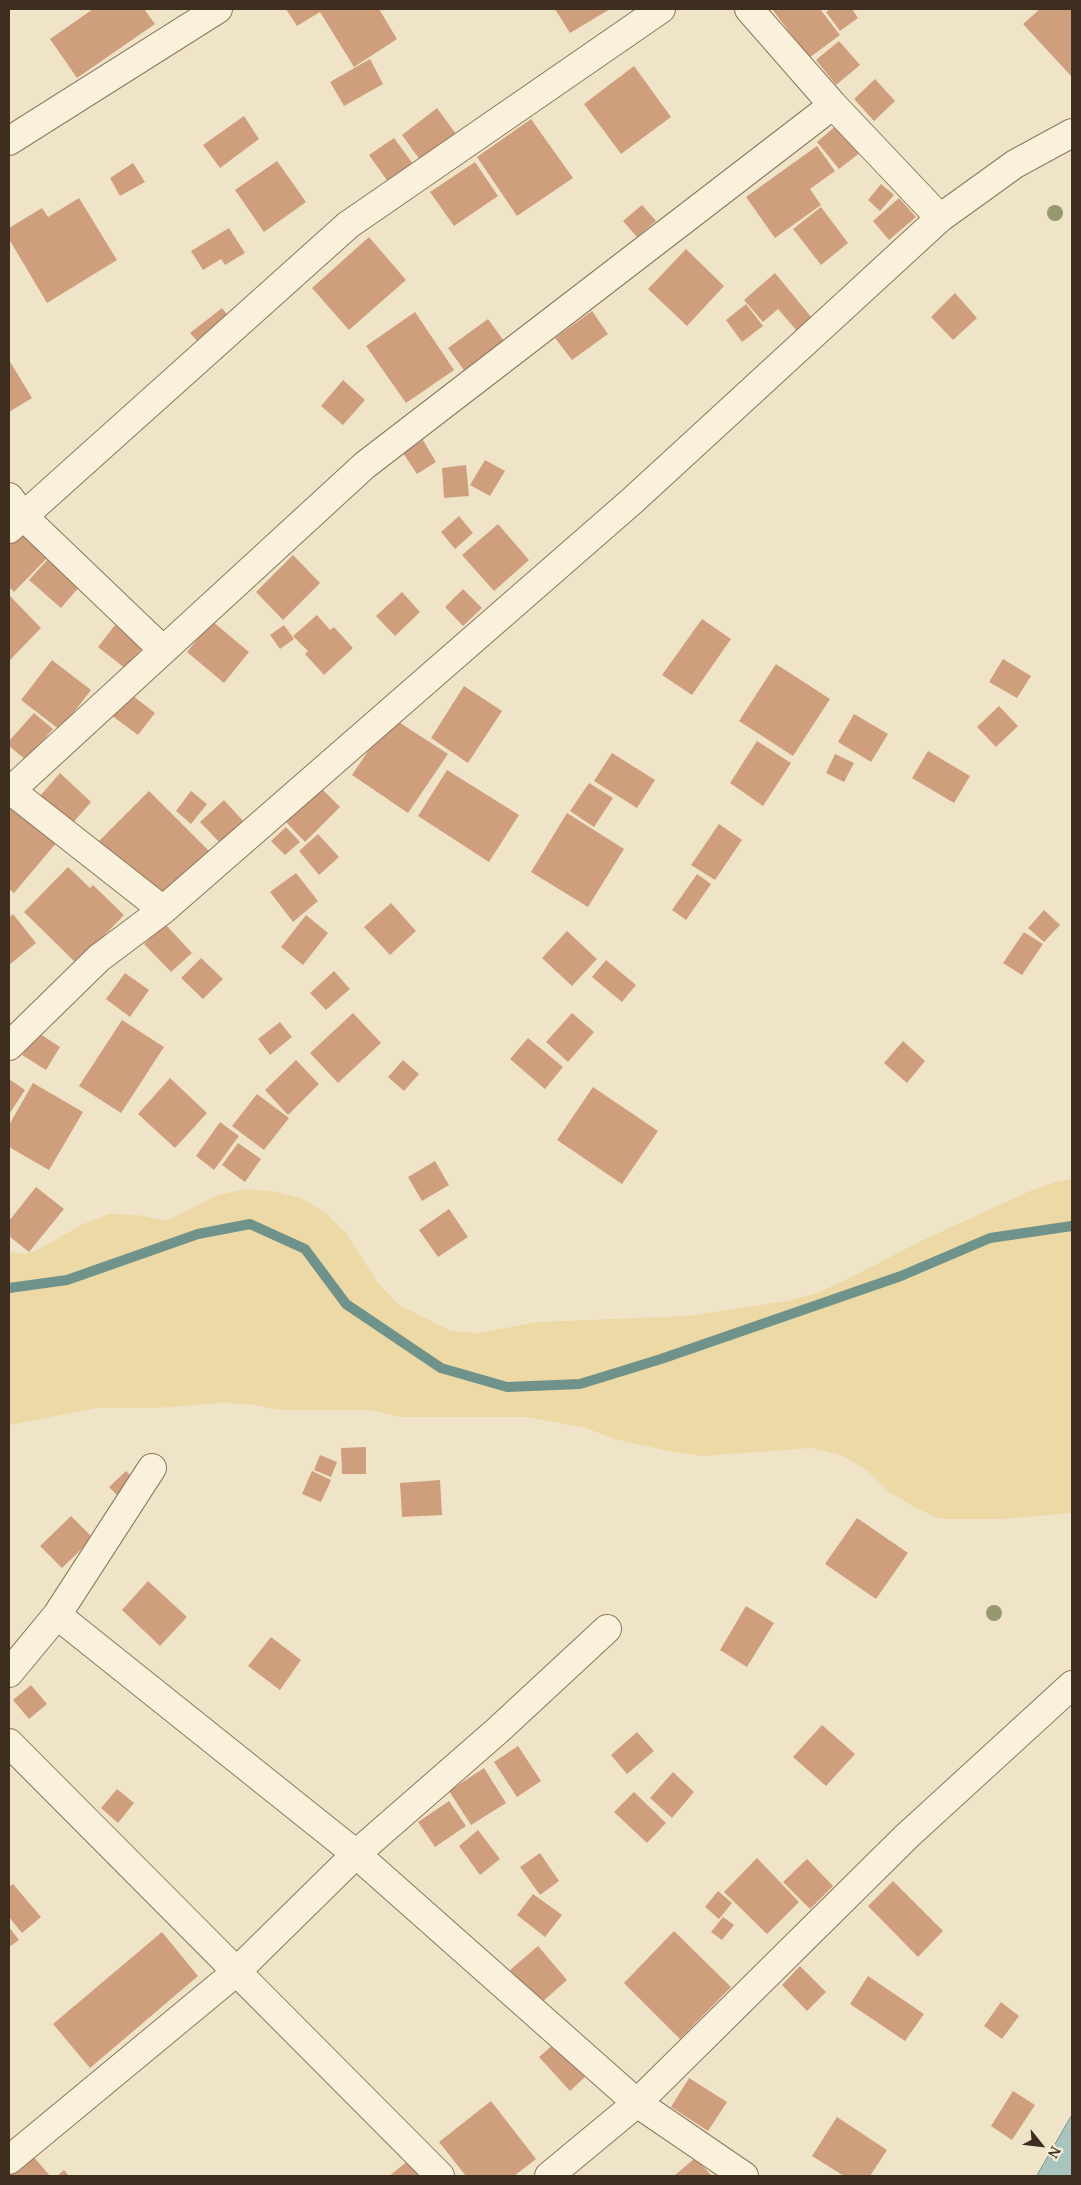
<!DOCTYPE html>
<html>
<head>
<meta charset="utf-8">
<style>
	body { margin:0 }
	#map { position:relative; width:1081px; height:2185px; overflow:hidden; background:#f0e4c8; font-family:"Noto Serif",serif }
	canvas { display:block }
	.frame { position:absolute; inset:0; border:10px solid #3d2e20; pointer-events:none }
	.north { position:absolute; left:1016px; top:2120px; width:50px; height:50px; -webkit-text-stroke:4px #f7eed8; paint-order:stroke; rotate:119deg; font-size:14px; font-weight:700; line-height:20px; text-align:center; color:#3d2e20 }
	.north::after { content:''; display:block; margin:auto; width:18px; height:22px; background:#3d2e20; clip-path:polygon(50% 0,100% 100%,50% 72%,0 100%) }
</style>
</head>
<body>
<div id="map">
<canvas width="1081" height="2185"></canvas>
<div class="frame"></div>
<div class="north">N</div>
</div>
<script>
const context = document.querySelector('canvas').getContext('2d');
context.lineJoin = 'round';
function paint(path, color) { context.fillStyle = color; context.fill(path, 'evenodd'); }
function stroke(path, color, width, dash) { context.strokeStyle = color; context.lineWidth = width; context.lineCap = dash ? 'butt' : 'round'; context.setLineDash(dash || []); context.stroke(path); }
paint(new Path2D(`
	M1072 1179V1513L1001 1519H940L914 1507 889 1492 867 1470 841 1455 811 1448 703 1456 673 1452 614 1439 586 1428 527 1417H400L370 1410H280L249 1404 220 1403 156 1408H97L9 1425V1252L24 1254 36 1251 81 1225 109 1214 138 1215 166 1221 218 1195 247 1189 276 1192 300 1198 325 1212 346 1233 378 1283 399 1305 451 1331 479 1333 538 1322 688 1316 787 1301 817 1293 844 1281 921 1241 1030 1191 1058 1181Z`), '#ecd9a5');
const water = new Path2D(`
	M1072 2115V2176H1037Z`);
paint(water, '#a9c4bc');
stroke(water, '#6f938a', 1);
stroke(new Path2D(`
	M9 1288 67 1280 198 1234 250 1224 305 1249 346 1304 441 1368 507 1387 580 1384 661 1359 901 1276 990 1238 1072 1226`), '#6f938a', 10);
paint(new Path2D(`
	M93 9H144L155 24 77 78 50 39Z
	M286 9H379L397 39 354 67 320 12 297 26Z
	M555 9H610L570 33Z
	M772 9H820L840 35 809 58Z
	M831 9H852L858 18 840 31 826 12Z
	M1040 9H1072V77L1023 24Z
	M839 41 860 65 836 85 816 60Z
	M370 59 383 84 344 106 330 82Z
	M634 66 671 117 621 154 584 104Z
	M875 79 895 101 874 121 854 99Z
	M437 108 456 134 420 160 402 135Z
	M244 116 259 139 220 168 203 145Z
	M531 119 573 178 517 216 477 157Z
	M838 124 861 152 839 169 817 142Z
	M394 138 416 168 391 186 369 155Z
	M817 146 835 171 810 189 821 205 775 238 746 197Z
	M277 161 306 202 264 232 235 190Z
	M475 162 498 196 454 226 430 192Z
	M133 163 145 182 120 196 110 178Z
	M881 184 894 195 880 211 868 200Z
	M79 198 117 260 47 303 9 239V228L42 208 48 217Z
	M899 198 916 217 889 240 873 221Z
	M642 205 656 221 637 237 623 221Z
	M821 207 848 243 821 265 793 229Z
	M229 228 245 253 225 265 221 259 203 270 191 251Z
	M369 237 406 280 349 330 312 288Z
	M686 249 724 286 687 326 648 289Z
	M775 273 812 318 797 331 778 309 763 322 744 300Z
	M955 293 977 318 953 340 931 317Z
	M746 304 763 326 742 342 726 320Z
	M222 308 234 323 203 348 190 333Z
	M592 311 608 334 572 360 555 338Z
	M415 312 454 370 406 403 366 346Z
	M488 319 509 348 469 377 448 348Z
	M9 360 32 398 9 412Z
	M343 380 365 400 343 425 321 406Z
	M423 440 436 462 417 474 403 453Z
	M485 460 505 471 490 496 470 485Z
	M466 465 469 496 444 498 442 468Z
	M459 516 473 533 455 549 441 532Z
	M498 524 529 560 494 591 462 555Z
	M22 531 48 557 14 592 9 587V543Z
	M293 555 320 583 283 620 256 592Z
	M49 558 80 586 61 608 29 580Z
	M463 589 482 608 463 626 445 607Z
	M402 592 420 612 395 636 376 616Z
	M9 595 41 628 9 661Z
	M317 615 330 630 334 627 353 648 324 675 305 654 308 651 293 636Z
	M702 619 731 639 692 695 662 675Z
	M212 621 249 652 224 683 187 652Z
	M115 625 143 647 126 669 98 647Z
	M284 625 294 639 280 649 270 635Z
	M1003 659 1031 676 1017 698 989 682Z
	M52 660 91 690 60 730 21 700Z
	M776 664 830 699 793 756 739 721Z
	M464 686 502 711 468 763 431 738Z
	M128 692 155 713 138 735 111 715Z
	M999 706 1018 726 996 747 977 727Z
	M34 713 53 729 26 760 9 746V741Z
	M854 714 888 734 871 762 838 742Z
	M391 717 448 754 408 813 352 775Z
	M757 741 791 763 763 806 730 783Z
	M928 751 970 776 954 803 912 778Z
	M612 753 655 780 637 808 594 781Z
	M835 754 854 763 844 782 826 773Z
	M447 770 519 815 489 862 418 816Z
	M60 773 91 802 71 825 40 796Z
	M589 783 613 798 594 827 570 811Z
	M321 788 340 807 305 842 286 822Z
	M149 791 213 855 165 901 127 862 117 871 93 847Z
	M191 791 207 804 191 824 176 811Z
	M224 800 245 823 222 845 200 822Z
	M9 802 57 842 14 893 9 889Z
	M567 813 624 849 588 907 531 872Z
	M719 824 742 840 715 880 691 865Z
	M286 827 300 842 285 855 271 841Z
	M318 834 339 857 319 875 299 851Z
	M68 867 90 888 93 885 124 915 77 964 24 912Z
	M296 873 318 901 293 922 270 892Z
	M697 874 711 884 686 920 672 910Z
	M391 903 416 931 390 955 364 927Z
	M1044 910 1060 925 1044 942 1028 928Z
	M13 914 36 943 9 965V918Z
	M306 915 328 933 303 965 281 947Z
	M165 924 192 953 171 972 144 944Z
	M567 931 597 959 572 986 542 958Z
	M1024 932 1043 944 1022 975 1003 963Z
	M201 958 223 979 203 999 181 978Z
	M606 960 636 985 622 1002 592 977Z
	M334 971 350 989 326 1010 310 993Z
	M125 973 149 990 130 1017 106 999Z
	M353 1013 381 1043 338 1083 310 1053Z
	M572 1013 594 1032 568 1062 546 1042Z
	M122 1020 164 1047 121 1113 79 1086Z
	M280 1022 292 1037 270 1055 258 1039Z
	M37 1032 60 1047 46 1070 22 1055Z
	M528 1038 563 1067 545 1089 510 1059Z
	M903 1041 925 1061 907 1083 884 1063Z
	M296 1060 319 1084 288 1115 265 1090Z
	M403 1060 419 1074 404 1091 388 1077Z
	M170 1078 207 1113 175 1148 138 1114Z
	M9 1079 25 1090 10 1113 9 1112Z
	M33 1083 83 1112 49 1170 9 1147V1125Z
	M593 1087 658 1131 622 1184 557 1140Z
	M257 1094 289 1118 264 1150 232 1126Z
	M220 1122 239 1136 214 1170 196 1156Z
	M238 1143 261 1159 245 1182 222 1165Z
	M435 1161 449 1185 422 1201 408 1177Z
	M36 1187 64 1209 29 1252 9 1236V1221Z
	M449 1209 468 1237 438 1257 419 1230Z
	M366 1447V1474H342L341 1448Z
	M320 1455 337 1462 331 1477 314 1470Z
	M126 1471 140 1485 123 1501 109 1487Z
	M312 1471 331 1480 321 1502 302 1494Z
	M440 1480 442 1515 402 1517 400 1483Z
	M71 1516 93 1538 62 1568 40 1546Z
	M857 1518 908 1553 876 1599 825 1564Z
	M148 1581 187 1617 160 1646 122 1610Z
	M746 1606 774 1623 747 1667 720 1650Z
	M271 1637 301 1660 280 1690 248 1666Z
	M31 1685 47 1704 29 1719 13 1700Z
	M822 1725 855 1754 826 1786 793 1757Z
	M637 1732 654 1751 627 1774 611 1755Z
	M518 1746 541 1781 517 1797 494 1762Z
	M484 1768 506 1803 471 1825 449 1791Z
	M673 1772 694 1792 672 1818 650 1798Z
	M117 1789 134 1803 118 1823 101 1808Z
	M634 1792 666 1823 647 1843 614 1812Z
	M449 1801 466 1826 435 1847 418 1822Z
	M478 1830 500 1859 480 1875 459 1846Z
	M540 1853 559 1881 540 1895 520 1867Z
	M757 1858 799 1902 767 1934 724 1892Z
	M807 1859 833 1886 810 1909 783 1882Z
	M893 1881 943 1931 918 1957 868 1906Z
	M13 1884 41 1917 22 1933 9 1917V1887Z
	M718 1891 732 1903 719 1919 705 1907Z
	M533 1894 562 1915 545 1937 517 1915Z
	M723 1917 734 1925 722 1940 711 1932Z
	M9 1927 19 1940 9 1947Z
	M674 1931 731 1987 680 2039 624 1983Z
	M162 1932 198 1976 90 2068 53 2024Z
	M538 1946 567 1980 540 2004 510 1970Z
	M800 1966 826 1992 807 2011 782 1985Z
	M868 1976 924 2014 905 2041 850 2004Z
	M1001 2002 1019 2016 1002 2039 984 2026Z
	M555 2043 585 2077 570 2091 539 2057Z
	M689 2078 727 2102 708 2131 671 2107Z
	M1013 2091 1035 2105 1012 2140 991 2126Z
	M491 2101 536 2159 514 2176H466L439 2142Z
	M837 2117 887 2150 870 2176H844L812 2156Z
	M33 2156 50 2176H9Z
	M695 2158 712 2176H674Z
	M409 2160 422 2176H389Z
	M64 2170 69 2176H57Z`), '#cf9f7d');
const minor = new Path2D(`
	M749 9 833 105 940 218
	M9 141 218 9
	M9 497 23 516 163 650
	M9 529 348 225 661 9
	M9 789 163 910
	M9 792 365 465 833 105
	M9 1046 99 958 163 910 632 501 940 218 1015 164 1072 133
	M57 1615 356 1854 637 2103 744 2176
	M9 1673 57 1615 152 1468
	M9 1743 440 2176
	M9 2160 235 1973 356 1854 497 1731 607 1629
	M549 2176 637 2103 907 1836 1072 1685`);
stroke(minor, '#8d765c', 30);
stroke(minor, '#faf1dc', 28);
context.fillStyle = '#96986f';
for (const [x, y] of [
	[1055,213],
	[994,1613]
]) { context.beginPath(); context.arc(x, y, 8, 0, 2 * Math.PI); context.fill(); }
</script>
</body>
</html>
